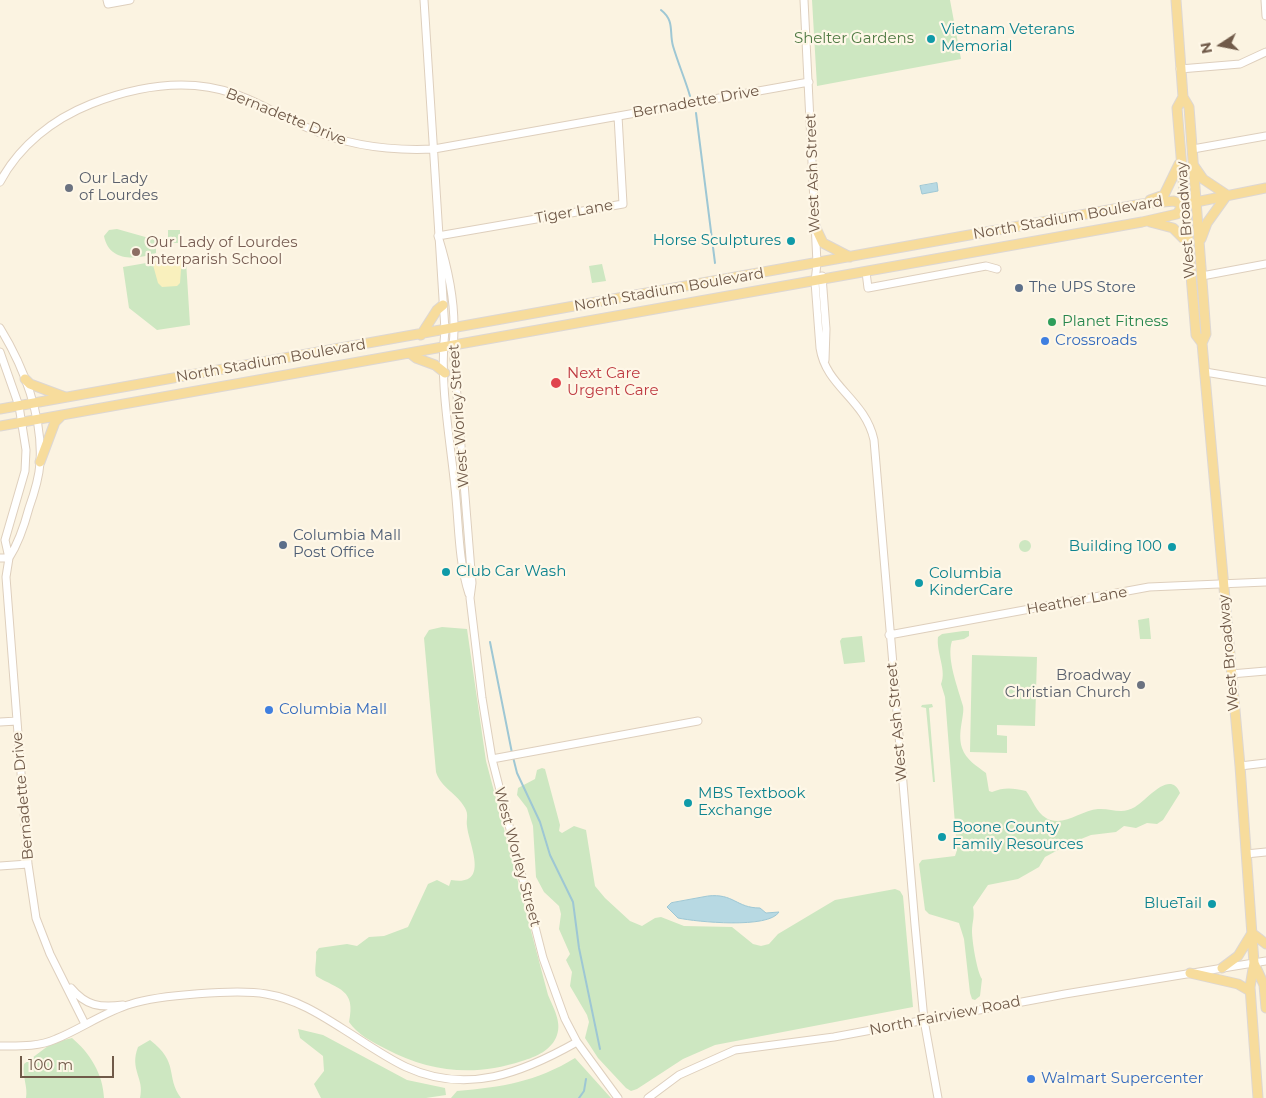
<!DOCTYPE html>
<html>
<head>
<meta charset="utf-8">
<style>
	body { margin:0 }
	#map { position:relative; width:1266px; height:1098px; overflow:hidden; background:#fbf3e1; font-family:Montserrat,sans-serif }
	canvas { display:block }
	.north { position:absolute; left:1196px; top:20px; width:50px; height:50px; -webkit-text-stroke:4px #fef7e7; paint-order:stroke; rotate:259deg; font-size:14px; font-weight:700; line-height:20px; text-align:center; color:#705a49 }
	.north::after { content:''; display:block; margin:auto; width:18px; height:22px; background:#705a49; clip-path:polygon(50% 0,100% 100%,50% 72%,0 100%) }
	.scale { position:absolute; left:20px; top:1056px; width:94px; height:22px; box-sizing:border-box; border:2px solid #705a49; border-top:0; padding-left:6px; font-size:15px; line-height:18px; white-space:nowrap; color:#705a49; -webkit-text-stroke:4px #fef7e7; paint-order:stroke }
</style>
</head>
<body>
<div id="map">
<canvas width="1266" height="1098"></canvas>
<div class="north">N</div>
<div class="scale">100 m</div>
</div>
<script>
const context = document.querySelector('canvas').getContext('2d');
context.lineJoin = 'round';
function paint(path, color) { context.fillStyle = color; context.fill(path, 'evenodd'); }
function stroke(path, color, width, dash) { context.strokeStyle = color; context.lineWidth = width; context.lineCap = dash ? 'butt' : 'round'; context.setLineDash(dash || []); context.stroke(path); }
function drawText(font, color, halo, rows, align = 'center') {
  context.font = font + ' Montserrat,sans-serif'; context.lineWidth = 4.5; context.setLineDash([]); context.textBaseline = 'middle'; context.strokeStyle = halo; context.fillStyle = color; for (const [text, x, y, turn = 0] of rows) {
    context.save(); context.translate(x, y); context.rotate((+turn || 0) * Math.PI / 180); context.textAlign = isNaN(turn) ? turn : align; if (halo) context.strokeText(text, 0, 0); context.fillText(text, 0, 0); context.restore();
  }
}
paint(new Path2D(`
	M812 0H950L961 59 817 86Z
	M117 229 156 240V253C136 260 109 262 104 236L109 230Z
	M168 230H180V243H168Z
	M181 257 186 261 190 325 157 330 129 308 123 267Z
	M602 264 606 281 592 283 589 266Z
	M1019 546a6 6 0 1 1 12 0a6 6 0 1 1-12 0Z
	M1149 618 1151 639H1140L1138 620Z
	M442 627 467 629 486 761 548 995C553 1007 562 1022 557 1035 552 1050 536 1057 522 1061 474 1077 430 1072 386 1049 372 1042 357 1034 349 1022 356 989 339 990 316 976 314 968 317 961 316 952L319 948 347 944 357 946 369 937 384 936 408 927 428 884 437 880 449 886 451 880C491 887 469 845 467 826 466 819 469 815 465 808 457 793 441 788 436 772L424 638 429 630Z
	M963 631H969V636L964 639 952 641C946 658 958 688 963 706 965 715 957 732 962 748 966 760 977 766 986 773L989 791 992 792C1004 787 1013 788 1026 791 1033 800 1036 812 1046 818 1063 828 1081 810 1098 809 1111 808 1122 815 1135 807 1147 800 1170 769 1180 793L1163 820 1157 824 1147 823 1136 828 1124 826 1116 832 1091 835 1071 843 1045 857 1039 867 1018 879 988 885 973 907C975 917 972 922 972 931 972 941 977 972 982 979L980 996 975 1000 972 999 970 993 964 939 959 923 929 914 925 910 919 864 922 860 955 856 957 850 945 697 941 684C947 671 936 652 938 637L942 634Z
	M862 636 865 662 844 664 840 641 842 638Z
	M972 655 1037 657 1035 726 997 725V735L1007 736V753L970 752Z
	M932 704 933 707 929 708 935 782H933L926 708 921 707 922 705Z
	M542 768 545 769 560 825 559 831 562 833 574 826 586 830 595 886 605 898 630 921 642 926 655 918 661 917 684 926 732 927 753 944 761 946 769 944 778 934 835 900 895 889 900 891 903 896 913 1007 715 1045 683 1059 637 1089 631 1091 626 1088 598 1058 585 1038 589 1022 587 1015 570 986 572 972 566 960 570 954 559 929 561 914 559 906 544 892 536 877 533 826 527 808 517 795 518 788 535 779 537 770Z
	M298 1029 323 1035 407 1080 445 1088 446 1095 426 1098H321L314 1084 324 1071 323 1056 300 1038Z
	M72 1038C90 1053 103 1074 104 1098H26C28 1086 22 1077 24 1064L52 1043Z
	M150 1040C180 1063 165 1076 181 1098H140C145 1078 129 1070 138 1047Z
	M575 1058 611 1098H451L457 1091C502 1087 536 1082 575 1058Z`), '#cde7c1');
paint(new Path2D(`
	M173 257H181L186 261 181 269 180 283 177 286 162 287 158 283 153 265 156 261Z`), '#f9f0bd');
const water = new Path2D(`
	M937 183 938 191 922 194 920 186Z
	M708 896C734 893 736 908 760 908L766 913 779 912C769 929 697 922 678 918L667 907 671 903Z`);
paint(water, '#b7d9e3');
stroke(water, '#9ec7d4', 1);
stroke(new Path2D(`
	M661 10C675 21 669 32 673 46 678 63 685 79 690 96
	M696 113 715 263
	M490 642 512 753
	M513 757 517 773 540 822 550 855 573 902 579 948 600 1049
	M579 1098 584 1091 586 1079`), '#9ec7d4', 2);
const minor = new Path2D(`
	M107 0 108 4 130 0
	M424 0 445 330C439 382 450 437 455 488 459 523 458 560 469 594
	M804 0 817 263 815 282 820 348C826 387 865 399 874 440L915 925 924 1020 938 1098
	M1265 0 1266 16
	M1180 69 1240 64 1266 52
	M1193 149 1266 136
	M0 182C19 146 53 119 91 104 137 86 187 77 235 94 260 102 283 118 308 128 348 146 391 151 434 149L809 82
	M438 236C449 271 457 310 453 346L472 583 470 598 482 698 492 759 543 958 565 1019 577 1042 618 1098
	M438 236 623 204 618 116
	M866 272 868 288 986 266 997 269
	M822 276 826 329 825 360
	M1202 276 1266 264
	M0 328C24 367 43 417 40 463 39 479 34 494 29 508 24 527 19 542 9 558
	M0 352 19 406 26 450 25 471 5 540 9 558 6 577 28 864 36 918 50 954 85 1024
	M1205 372 1266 382
	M0 558H9
	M889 635 1149 587 1266 582
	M1231 674 1266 671
	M0 722 17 721
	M492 759 698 721
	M1240 766 1266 763
	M1246 854 1266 852
	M0 866 28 864
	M71 988C86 1006 100 1008 123 1005
	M0 1046C19 1046 38 1047 56 1039 81 1029 104 1012 131 1004 158 995 238 989 266 994 298 999 324 1017 351 1034 368 1045 387 1058 406 1067 467 1095 522 1073 577 1042
	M648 1098 679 1075 735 1050 834 1037 1065 994 1266 961`);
const major = new Path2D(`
	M1176 0 1183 97 1189 107 1206 334 1202 343
	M1183 97 1177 108 1196 335 1202 343 1240 766 1254 963 1250 987 1258 1098
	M1194 166 1203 179 1227 195
	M1150 200 1164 195 1179 164
	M1191 203 1266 188
	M1150 222 1173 228 1186 241
	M815 226 823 243 850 257
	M1201 239 1207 223 1227 195
	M421 335 437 310 443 305
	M411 354 416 358 435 365 445 373
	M25 379 30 384 65 397
	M0 409 1142 204 1174 201 1183 205
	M0 426 1142 222 1177 214 1183 205
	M40 462 55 422 62 415
	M1254 963 1264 985 1266 1008
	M1222 968 1238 956 1252 933 1266 944
	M1190 973 1238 984 1250 991`);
stroke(minor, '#decfbd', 9);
stroke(major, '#ddd7d3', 11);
stroke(minor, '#fff', 7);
stroke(major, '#f7dc9c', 9);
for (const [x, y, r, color] of [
	[931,39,5,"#0f9aa8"],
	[69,188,5,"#6b7280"],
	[791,241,5,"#0f9aa8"],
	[136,252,5,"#8d6e63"],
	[1019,288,5,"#5c6f8a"],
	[1052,322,5,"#2e9e5b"],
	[1045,341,5,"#3f7fe0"],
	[556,383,6,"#e0444e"],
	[283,545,5,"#5c6f8a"],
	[1172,547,5,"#0f9aa8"],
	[446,572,5,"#0f9aa8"],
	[919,583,5,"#0f9aa8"],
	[1141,685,5,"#6b7280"],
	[269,710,5,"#3f7fe0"],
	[688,803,5,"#0f9aa8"],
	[942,837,5,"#0f9aa8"],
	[1212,904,5,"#0f9aa8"],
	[1031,1079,5,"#3f7fe0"]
]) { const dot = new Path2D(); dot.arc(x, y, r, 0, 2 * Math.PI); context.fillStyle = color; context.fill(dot); stroke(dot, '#fef7e7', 2); }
drawText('15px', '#0d838f', '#fef7e7', [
	["Vietnam Veterans",941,30],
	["Memorial",941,47],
	["Horse Sculptures",781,241,"right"],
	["Building 100",1162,547,"right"],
	["Club Car Wash",456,572],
	["Columbia",929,574],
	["KinderCare",929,591],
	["MBS Textbook",698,794],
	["Exchange",698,811],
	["Boone County",952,828],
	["Family Resources",952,845],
	["BlueTail",1202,904,"right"]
], 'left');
drawText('15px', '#517b45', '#fef7e7', [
	["Shelter Gardens",854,39]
]);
drawText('15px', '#705a49', '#fef7e7', [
	["Bernadette Drive",696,102,-10],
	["Bernadette Drive",286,117,22],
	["West Ash Street",813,173,-92],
	["Tiger Lane",574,212,-10],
	["North Stadium Boulevard",1068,218,-10],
	["West Broadway",1186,220,-94],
	["North Stadium Boulevard",669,290,-10],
	["North Stadium Boulevard",271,361,-10],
	["West Worley Street",459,416,-94],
	["Heather Lane",1077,601,-10],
	["West Broadway",1229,653,-95],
	["West Ash Street",897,722,-95],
	["Bernadette Drive",23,796,-95],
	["West Worley Street",517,857,75],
	["North Fairview Road",945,1016,-11]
]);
drawText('15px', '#5b616d', '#fef7e7', [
	["Our Lady",79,179],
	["of Lourdes",79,196],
	["Broadway",1131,676,"right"],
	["Christian Church",1131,693,"right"]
], 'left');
drawText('15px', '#785e54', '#fef7e7', [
	["Our Lady of Lourdes",146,243],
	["Interparish School",146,260]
], 'left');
drawText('15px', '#4e5e75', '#fef7e7', [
	["The UPS Store",1029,288],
	["Columbia Mall",293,536],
	["Post Office",293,553]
], 'left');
drawText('15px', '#27864d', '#fef7e7', [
	["Planet Fitness",1062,322]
], 'left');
drawText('15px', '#366cbe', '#fef7e7', [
	["Crossroads",1055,341],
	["Columbia Mall",279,710],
	["Walmart Supercenter",1041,1079]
], 'left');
drawText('15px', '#be3a42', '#fef7e7', [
	["Next Care",567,374],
	["Urgent Care",567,391]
], 'left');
</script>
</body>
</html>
